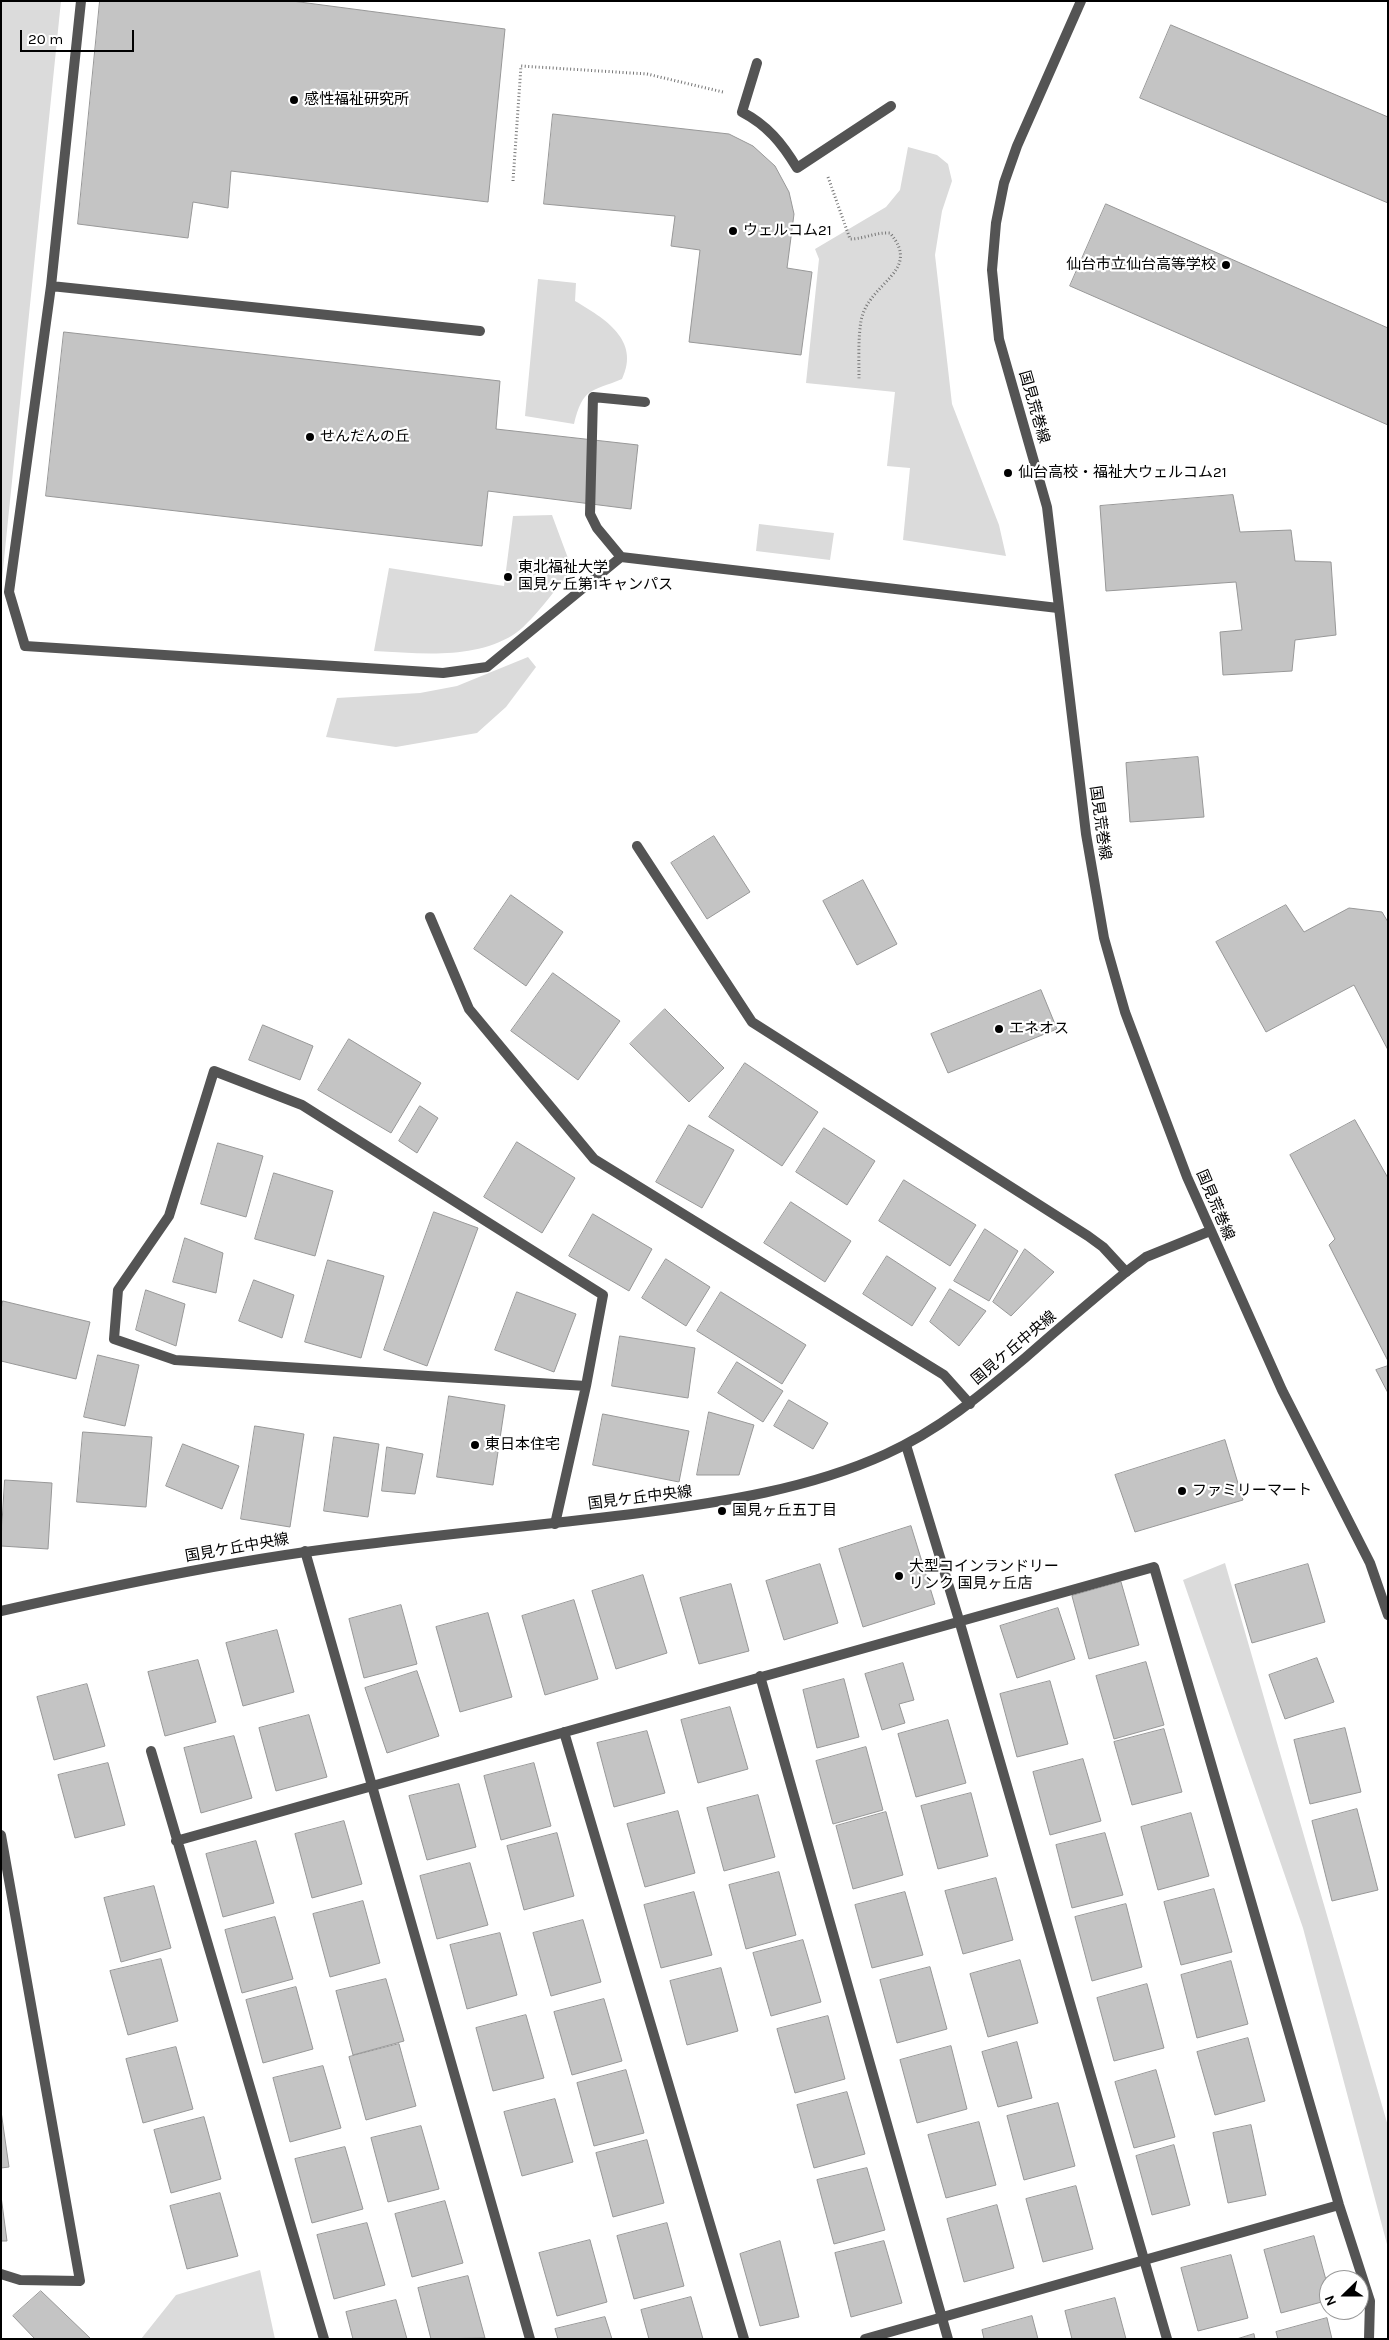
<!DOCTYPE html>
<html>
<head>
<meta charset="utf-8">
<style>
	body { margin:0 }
	#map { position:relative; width:1389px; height:2340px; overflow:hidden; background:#fff; font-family:Karla,sans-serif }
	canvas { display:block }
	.frame { position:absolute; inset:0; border:2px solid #000; pointer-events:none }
	.north { position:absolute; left:1319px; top:2270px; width:50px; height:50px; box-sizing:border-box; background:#fff; border:1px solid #999; border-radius:50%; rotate:248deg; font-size:14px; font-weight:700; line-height:20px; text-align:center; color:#000 }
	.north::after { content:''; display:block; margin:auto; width:18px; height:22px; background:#000; clip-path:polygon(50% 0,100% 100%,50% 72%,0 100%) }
	.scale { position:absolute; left:20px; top:30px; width:114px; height:22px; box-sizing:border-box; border:2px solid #000; border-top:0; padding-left:6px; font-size:15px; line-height:18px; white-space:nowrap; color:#000; -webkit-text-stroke:4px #fff; paint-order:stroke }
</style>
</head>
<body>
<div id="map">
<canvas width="1389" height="2340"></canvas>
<div class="frame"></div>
<div class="north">N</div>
<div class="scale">20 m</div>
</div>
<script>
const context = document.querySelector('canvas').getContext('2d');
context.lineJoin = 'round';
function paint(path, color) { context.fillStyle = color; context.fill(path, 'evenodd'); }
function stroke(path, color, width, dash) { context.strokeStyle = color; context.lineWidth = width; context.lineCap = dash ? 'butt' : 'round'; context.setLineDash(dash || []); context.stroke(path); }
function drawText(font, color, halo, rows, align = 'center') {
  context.font = font + ' Karla,"Noto Sans JP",sans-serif'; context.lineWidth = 4.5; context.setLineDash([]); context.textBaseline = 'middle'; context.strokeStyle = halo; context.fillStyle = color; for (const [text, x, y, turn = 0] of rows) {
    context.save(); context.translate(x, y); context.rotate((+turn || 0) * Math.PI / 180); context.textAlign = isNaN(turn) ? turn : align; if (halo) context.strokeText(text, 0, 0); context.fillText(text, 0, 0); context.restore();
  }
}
paint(new Path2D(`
	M1 1H61L1 589Z
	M908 147 937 155 948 164 952 181 942 211 935 255 952 404 999 525 1006 556 903 540 910 468 887 466 895 392 806 383 819 259 815 249 886 207 900 190Z
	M538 279 576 283 575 301C604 318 641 340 622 379 591 392 583 387 574 424L525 416Z
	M552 515 572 569C558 586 530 625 513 635 472 660 419 653 374 651L389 568 504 586 513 516Z
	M759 524 834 533 830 560 756 551Z
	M528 657 536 667 506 707 477 733 396 747 326 737 337 698 420 693 457 686Z
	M1225 1563 1388 2126V2248L1303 1928 1183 1580Z
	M260 2270 275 2339H141L176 2295Z`), '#dbdbdb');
const building = new Path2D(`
	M100 1H292L505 29 488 202 231 171 228 208 193 202 188 238 78 224Z
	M1171 25 1388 117V203L1140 98Z
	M553 114 729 134 753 146 775 166 789 192 794 214 787 268 812 272 801 355 689 342 700 250 671 246 675 216 544 204Z
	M1106 204 1388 328V425L1070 286Z
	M64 332 500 381 496 429 638 445 631 509 488 491 482 546 46 496Z
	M1233 495 1240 532 1291 530 1295 561 1331 562 1336 635 1295 640 1292 671 1223 675 1220 632 1242 630 1236 582 1106 591 1100 506Z
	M1198 757 1204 817 1130 822 1126 763Z
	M714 836 750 892 707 919 671 863Z
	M863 880 897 944 857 965 823 901Z
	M511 895 563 932 526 986 474 949Z
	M1286 905 1304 932 1349 908 1382 912 1388 922V1050L1354 985 1266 1032 1216 942Z
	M553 973 620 1021 578 1080 511 1031Z
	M1041 990 1057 1029 948 1073 931 1034Z
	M665 1009 724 1068 689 1102 630 1044Z
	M263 1025 313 1046 300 1080 249 1060Z
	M349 1039 421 1083 391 1133 318 1090Z
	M745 1063 818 1112 782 1166 709 1117Z
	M420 1106 438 1118 417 1153 399 1141Z
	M1355 1120 1388 1178V1361L1329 1245 1335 1239 1290 1155Z
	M689 1125 734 1150 702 1208 656 1182Z
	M824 1128 875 1161 847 1205 796 1172Z
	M517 1142 575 1178 542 1233 484 1197Z
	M218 1143 263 1156 246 1217 201 1204Z
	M274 1173 333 1191 315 1256 255 1239Z
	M904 1180 976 1225 950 1266 879 1221Z
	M791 1202 851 1241 825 1282 764 1243Z
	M434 1212 478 1228 427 1366 384 1350Z
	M593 1214 652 1249 629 1291 569 1256Z
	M985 1229 1018 1251 989 1301 954 1281Z
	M185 1238 223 1253 216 1293 173 1282Z
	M1025 1249 1054 1272 1011 1316 993 1302Z
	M887 1256 936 1288 912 1326 863 1294Z
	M666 1259 710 1287 686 1326 642 1298Z
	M328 1260 384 1276 361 1358 305 1342Z
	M254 1280 294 1295 282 1338 239 1321Z
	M950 1289 986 1311 959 1346 930 1322Z
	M146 1290 185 1304 176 1346 136 1330Z
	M517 1292 576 1314 554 1372 495 1350Z
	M721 1292 806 1345 782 1384 697 1331Z
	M3 1301 90 1322 76 1379 1 1361V1310Z
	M620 1336 695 1348 688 1398 612 1386Z
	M98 1355 139 1365 125 1426 84 1417Z
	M737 1362 783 1391 763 1422 718 1393Z
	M1388 1366V1393L1376 1370Z
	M449 1396 505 1405 493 1485 437 1477Z
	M789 1400 828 1423 813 1449 774 1426Z
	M709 1412 754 1425 739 1475H697Z
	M603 1414 689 1431 679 1482 593 1465Z
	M255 1426 304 1434 290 1527 241 1519Z
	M83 1432 152 1437 146 1507 77 1502Z
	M334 1437 379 1444 368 1517 324 1511Z
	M1225 1440 1243 1500 1135 1532 1115 1475Z
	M183 1444 239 1466 222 1509 166 1486Z
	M387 1447 423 1454 415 1494 382 1491Z
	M5 1480 52 1483 48 1549 1 1546Z
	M911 1526 935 1604 863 1627 839 1549Z
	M820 1564 838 1623 784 1640 766 1581Z
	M1308 1564 1325 1622 1252 1643 1235 1585Z
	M643 1575 667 1653 616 1669 592 1591Z
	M1121 1582 1139 1645 1089 1659 1072 1596Z
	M731 1584 749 1651 699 1664 680 1598Z
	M574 1600 598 1679 545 1695 522 1616Z
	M401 1605 417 1664 364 1678 349 1619Z
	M1058 1608 1075 1659 1017 1678 1000 1626Z
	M488 1613 512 1697 460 1712 436 1627Z
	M277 1630 294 1692 243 1706 226 1643Z
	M1317 1658 1334 1702 1285 1719 1269 1675Z
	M198 1660 216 1722 165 1736 148 1672Z
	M1146 1662 1164 1725 1114 1739 1096 1676Z
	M903 1663 914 1700 899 1704 905 1723 882 1730 865 1674Z
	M417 1671 439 1736 387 1753 365 1688Z
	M844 1679 859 1737 817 1748 803 1690Z
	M1050 1681 1068 1744 1017 1757 1000 1694Z
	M87 1684 105 1746 54 1760 37 1697Z
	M730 1707 748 1769 698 1783 681 1720Z
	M309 1715 327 1777 276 1791 259 1728Z
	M948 1720 966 1783 916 1797 898 1734Z
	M1345 1728 1361 1792 1310 1804 1294 1740Z
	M1164 1729 1182 1792 1132 1805 1114 1742Z
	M647 1731 665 1793 614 1807 597 1743Z
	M234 1736 252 1798 201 1813 184 1748Z
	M866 1747 883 1810 833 1824 816 1761Z
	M1083 1759 1101 1821 1050 1835 1033 1772Z
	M108 1763 125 1825 75 1838 58 1775Z
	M534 1763 551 1826 501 1840 484 1776Z
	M459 1784 476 1847 427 1860 409 1796Z
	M971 1793 988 1856 938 1869 921 1806Z
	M758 1795 775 1857 724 1871 707 1808Z
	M1357 1809 1378 1890 1332 1901 1312 1821Z
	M678 1811 695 1873 645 1887 627 1824Z
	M886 1812 903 1875 853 1889 836 1826Z
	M1191 1813 1209 1876 1158 1890 1141 1827Z
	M344 1821 362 1884 312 1898 295 1834Z
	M557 1833 574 1896 524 1910 507 1846Z
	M1105 1833 1123 1895 1072 1908 1056 1845Z
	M256 1841 274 1903 223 1917 206 1854Z
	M470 1863 488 1925 437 1939 420 1876Z
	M779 1872 796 1935 746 1949 729 1885Z
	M996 1878 1013 1940 963 1954 945 1891Z
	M154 1886 171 1948 121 1962 104 1898Z
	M1214 1889 1232 1952 1181 1965 1164 1902Z
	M694 1892 712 1955 661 1968 644 1905Z
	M905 1892 923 1955 872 1968 855 1905Z
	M363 1901 380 1963 330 1977 313 1914Z
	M1126 1904 1142 1967 1092 1981 1075 1917Z
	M275 1917 293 1979 242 1993 225 1930Z
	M583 1920 601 1982 551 1996 533 1933Z
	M500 1933 517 1995 467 2009 450 1945Z
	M803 1940 821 2002 771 2016 753 1953Z
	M161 1959 178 2021 128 2035 110 1971Z
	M1020 1960 1038 2023 988 2037 970 1974Z
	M1231 1961 1248 2024 1197 2038 1181 1975Z
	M930 1967 947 2029 897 2043 880 1980Z
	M721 1968 738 2031 687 2045 670 1981Z
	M386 1979 404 2041 353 2055 336 1991Z
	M1147 1984 1164 2048 1114 2061 1097 1998Z
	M296 1987 313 2049 263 2063 246 2000Z
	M604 1999 622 2061 572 2075 554 2012Z
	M526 2015 544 2078 493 2091 476 2028Z
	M828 2016 845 2079 795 2093 777 2029Z
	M1248 2038 1265 2101 1215 2115 1197 2052Z
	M1017 2042 1032 2098 998 2107 982 2052Z
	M399 2044 416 2106 366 2120 349 2057Z
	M951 2046 967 2109 917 2123 900 2060Z
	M176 2047 193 2109 143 2123 126 2059Z
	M323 2066 341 2128 290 2142 273 2078Z
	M626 2070 644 2133 594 2146 577 2083Z
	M1156 2070 1175 2137 1134 2148 1115 2082Z
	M847 2092 865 2154 814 2168 797 2105Z
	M555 2099 573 2162 522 2176 504 2112Z
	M1058 2103 1075 2166 1024 2180 1007 2116Z
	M1 2111 9 2167 1 2168Z
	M204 2117 221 2179 171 2193 154 2130Z
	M979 2122 996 2185 946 2198 928 2135Z
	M1251 2125 1266 2195 1228 2203 1213 2133Z
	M421 2126 439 2189 388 2202 371 2138Z
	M647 2140 664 2203 613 2217 596 2153Z
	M1174 2145 1190 2205 1152 2215 1136 2156Z
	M345 2147 363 2209 312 2223 295 2159Z
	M867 2168 885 2230 834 2244 817 2180Z
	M1076 2186 1093 2249 1043 2262 1026 2199Z
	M220 2193 238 2256 187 2269 170 2206Z
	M1 2196 7 2241H1Z
	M445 2201 463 2263 412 2277 395 2214Z
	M997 2205 1014 2268 964 2282 947 2219Z
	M367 2223 385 2285 334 2299 317 2235Z
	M667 2223 684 2286 634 2299 617 2236Z
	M1314 2236 1329 2291V2300L1281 2313 1264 2250Z
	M590 2240 607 2302 557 2316 539 2253Z
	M780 2241 799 2317 760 2326 740 2254Z
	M884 2241 902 2303 851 2317 835 2253Z
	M1231 2255 1248 2318 1198 2331 1181 2268Z
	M468 2276 485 2338 431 2339 418 2288Z
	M41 2291 91 2339H35L13 2316Z
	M691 2297 703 2339H649L641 2310Z
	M1115 2298 1126 2339H1072L1065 2311Z
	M396 2300 407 2339H353L346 2312Z
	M1032 2316 1038 2339H984L982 2330Z
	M605 2317 612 2339H558L555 2329Z
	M1327 2318 1332 2339H1278L1276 2332Z
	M1254 2334 1255 2339H1237Z`);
paint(building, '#c4c4c4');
stroke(building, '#989898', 1);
stroke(new Path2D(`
	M828 177 850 239C864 239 876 232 890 233 923 272 868 282 861 321 858 339 859 360 859 379
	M513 181 521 66 647 74 723 92`), '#767676', 3, [1, 2.5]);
stroke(new Path2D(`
	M757 63 742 112C767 125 782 143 797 168L891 106
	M51 286 81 1
	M480 331 51 286 9 592 25 646 443 673 487 667 621 557
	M645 402 593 397 590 514 597 528 621 557 1058 608`), '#545454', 10);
stroke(new Path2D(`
	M637 846 752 1022 1088 1236 1103 1247 1126 1272
	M430 917 469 1009 594 1159 944 1375 970 1404
	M906 1445 959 1620 1167 2339
	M555 1524 586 1386 603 1295 302 1105 214 1071 169 1216 118 1290 114 1339 175 1360 586 1386
	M305 1551 530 2339
	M760 1676 948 2339
	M564 1732 744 2339
	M151 1751 324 2339
	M1 1835 80 2281 20 2280 1 2274
	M176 1841 1154 1567 1339 2205 1370 2301 1369 2339
	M865 2339 1339 2205`), '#545454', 10);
stroke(new Path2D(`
	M1081 1 1017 146 1004 183 996 223 992 270 999 339 1047 507 1086 834 1104 938 1125 1012 1187 1177 1282 1390 1370 1563 1388 1615
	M1 1611C125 1583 249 1557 376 1543 464 1532 552 1524 640 1513 723 1502 809 1489 886 1454 939 1430 981 1395 1025 1358 1058 1329 1092 1300 1126 1272L1146 1257 1210 1231`), '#545454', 10);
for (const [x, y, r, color] of [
	[294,100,5,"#000"],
	[733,231,5,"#000"],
	[1226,265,5,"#000"],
	[310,437,5,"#000"],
	[1008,473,5,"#000"],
	[508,577,5,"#000"],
	[999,1029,5,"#000"],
	[475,1445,5,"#000"],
	[1182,1491,5,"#000"],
	[722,1511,5,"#000"],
	[899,1576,5,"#000"]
]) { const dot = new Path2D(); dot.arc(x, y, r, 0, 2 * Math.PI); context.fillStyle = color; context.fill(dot); stroke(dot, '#fff', 2); }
drawText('15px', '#000', '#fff', [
	["感性福祉研究所",304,100],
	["ウェルコム21",743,231],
	["仙台市立仙台高等学校",1216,265,"right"],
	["せんだんの丘",320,437],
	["仙台高校・福祉大ウェルコム21",1018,473],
	["東北福祉大学",518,568],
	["国見ヶ丘第1キャンパス",518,585],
	["エネオス",1009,1029],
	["東日本住宅",485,1445],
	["ファミリーマート",1192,1491],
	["国見ヶ丘五丁目",732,1511],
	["大型コインランドリー",909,1567],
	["リンク 国見ヶ丘店",909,1584]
], 'left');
drawText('15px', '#000', '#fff', [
	["国見荒巻線",1034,407,74],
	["国見荒巻線",1100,823,82],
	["国見荒巻線",1215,1205,67],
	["国見ケ丘中央線",1014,1348,-40],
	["国見ケ丘中央線",640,1498,-7],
	["国見ケ丘中央線",237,1548,-10]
]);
</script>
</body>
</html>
